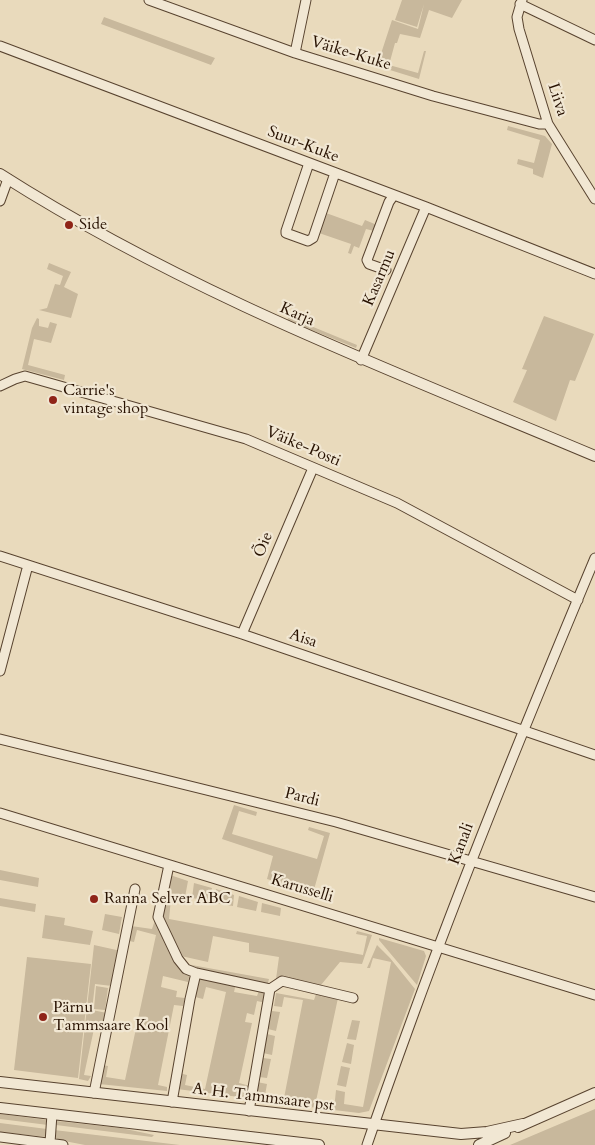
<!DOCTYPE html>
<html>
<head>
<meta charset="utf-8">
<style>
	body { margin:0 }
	canvas { display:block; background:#e9dabc }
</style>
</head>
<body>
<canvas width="595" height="1145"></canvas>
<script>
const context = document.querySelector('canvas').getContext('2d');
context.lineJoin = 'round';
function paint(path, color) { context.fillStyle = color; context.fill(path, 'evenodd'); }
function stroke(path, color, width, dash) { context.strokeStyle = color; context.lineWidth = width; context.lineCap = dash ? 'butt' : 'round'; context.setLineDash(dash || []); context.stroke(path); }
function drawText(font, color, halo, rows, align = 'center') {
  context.font = font + ' Cardo,serif'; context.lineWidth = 4.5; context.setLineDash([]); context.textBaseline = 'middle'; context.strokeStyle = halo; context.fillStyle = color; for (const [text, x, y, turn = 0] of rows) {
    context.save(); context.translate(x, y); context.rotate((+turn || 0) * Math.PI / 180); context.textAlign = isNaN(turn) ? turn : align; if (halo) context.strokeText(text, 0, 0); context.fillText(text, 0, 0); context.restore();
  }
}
paint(new Path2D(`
	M402 0H462L452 18 429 10 420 38 400 34 397 43H395L389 65 418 73 424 51H426L419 79 377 66 392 20 418 29 424 4 417 27 395 20Z
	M104 17 215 58 211 65 101 24Z
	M508 126 545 136 552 144 543 178 533 174V169L517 164 518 159 534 163 540 140 507 130Z
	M326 213 362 226 365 220 377 225 374 231 366 229 359 248 354 246 351 254 348 253 351 244 319 233Z
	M49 263 71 272 64 287 78 294 71 318 39 310 47 308 55 284 60 285 63 276 47 269Z
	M544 316 594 334 575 381 570 380 556 421 513 402 527 370 522 369Z
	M289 317 357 345 356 348 287 320Z
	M37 318 39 319V326L48 328 50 322 57 324 51 343 34 339 28 365 65 375 64 380 22 369 32 328Z
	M234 805 257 812 256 816 239 811 232 834 317 859 324 836 308 830 309 827 330 833 313 893 267 879 273 856 222 839Z
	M0 870 39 878 38 887 0 880Z
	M170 875 188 881 185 897 169 895 166 891Z
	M194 883 212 888 209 901 192 898Z
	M216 889 234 895 233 906 214 903Z
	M239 896 258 902 256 911 237 907Z
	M0 898 36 904 35 912 0 906Z
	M165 898 171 899 169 919 363 955 367 936 356 934 357 931 372 935 362 964 340 962 321 985 283 978 276 979 279 957 249 952V943L213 936 208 962 181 956 160 917Z
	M262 903 281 908 280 916 261 912Z
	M105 914 122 917 119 934 102 930Z
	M45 915 65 918 64 925 93 931 90 945 42 938Z
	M155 920 172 957 190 973 188 982 163 976 161 987 177 991 176 997 185 998 183 1006 174 1005 158 1085 167 1087V1091L99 1084 102 1065 108 1066 106 1077 125 1080 156 935 137 930 134 942 129 941 131 926 152 929Z
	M379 938 424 951 426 956 417 985 379 940Z
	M94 945 121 951 112 986 95 984 92 1010 107 1013 103 1030 94 1029 84 1075 91 1076 88 1081 79 1079Z
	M377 945 390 958 415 989 369 1111 359 1113 334 1110 336 1090 345 1092 344 1104 363 1107 391 962 373 958 370 968H367Z
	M27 957 91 964 78 1078 14 1070Z
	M186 964 269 979 268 983C250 980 197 975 186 964Z
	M200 978 236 983 234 992 257 996 260 988 266 989V1003L257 1001 254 1015 247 1013 245 1022 252 1023 239 1083 250 1086 247 1098 177 1089 179 1073 187 1075 185 1085 205 1089 226 992 206 987 203 999 195 997Z
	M96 986 108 988 105 1010 94 1009Z
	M317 991 338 998 316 1101 326 1103 325 1109 257 1100 255 1094 257 1082 267 1084 265 1095 284 1098 303 1000 284 997 282 1007 274 1006 276 993 314 1000Z
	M272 1011 280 1012 276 1031 268 1029Z
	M352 1020 360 1021 356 1040 347 1039Z
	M267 1034 275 1036 272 1055 263 1053Z
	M347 1043 354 1045 351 1064 342 1062Z
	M263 1058 271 1059 267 1078 259 1077Z
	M341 1066 350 1068 346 1087 337 1085Z
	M595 1109V1145H510L588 1112Z
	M0 1114 48 1120V1125L0 1119Z
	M56 1121 121 1128 154 1135 152 1137 56 1125Z
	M0 1123 47 1129V1137L0 1132Z
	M54 1130 180 1145H85L54 1139Z`), '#c8b89c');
const minor = new Path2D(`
	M149 0 295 53 433 96 539 124H548
	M522 0 517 17 519 29 548 124 595 199
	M520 4 595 40
	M0 46 426 207 595 274
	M295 53 306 0
	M309 163 286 231V233L308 241 313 238 335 173
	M0 201 8 179
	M386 270 369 264 367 260 389 202 394 195
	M361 360 426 207
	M0 386 15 379 25 376 246 439 397 503 578 600
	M0 556 242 634 595 755
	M242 634 313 468
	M0 671 28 565
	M0 739 336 822 595 897
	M0 813 595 995
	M169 865 158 917 178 959 186 969 196 973 270 989 282 981 353 998
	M94 1093 135 889
	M172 1102 190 999 196 973
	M249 1111 270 989
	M0 1137 63 1145
	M50 1143 52 1114
	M367 1145C382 1101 398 1057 414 1013 470 859 532 708 595 558`);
const tertiary = new Path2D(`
	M0 174C188 294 391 370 595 456
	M0 1082 461 1134 487 1132 523 1124
	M0 1108 319 1145
	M518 1127 595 1093
	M479 1145 505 1133`);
stroke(minor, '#58432f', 11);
stroke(tertiary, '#58432f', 12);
stroke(minor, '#f1e7d3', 9);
stroke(tertiary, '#f1e7d3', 10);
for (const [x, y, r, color] of [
	[69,225,5,"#8f2418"],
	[53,400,5,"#8f2418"],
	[94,899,5,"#8f2418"],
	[43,1017,5,"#8f2418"]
]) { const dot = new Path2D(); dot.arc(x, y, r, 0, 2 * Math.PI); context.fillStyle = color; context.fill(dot); stroke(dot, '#f1e7d3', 2); }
drawText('16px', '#271100', '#f1e7d3', [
	["Väike-Kuke",351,54,17],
	["Liiva",557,100,72],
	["Suur-Kuke",303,145,21],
	["Kasarmu",380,278,-67],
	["Karja",297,315,24],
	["Väike-Posti",303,447,23],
	["Õie",264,545,-67],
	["Aisa",303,639,19],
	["Pardi",302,798,14],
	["Kanali",462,844,-69],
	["Karusselli",302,889,17],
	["A. H. Tammsaare pst",263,1098,7]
]);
drawText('16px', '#271100', '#f1e7d3', [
	["Side",79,225],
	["Carrie's",63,391],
	["vintage shop",63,409],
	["Ranna Selver ABC",104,899],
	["Pärnu",53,1008],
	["Tammsaare Kool",53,1026]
], 'left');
</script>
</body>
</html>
